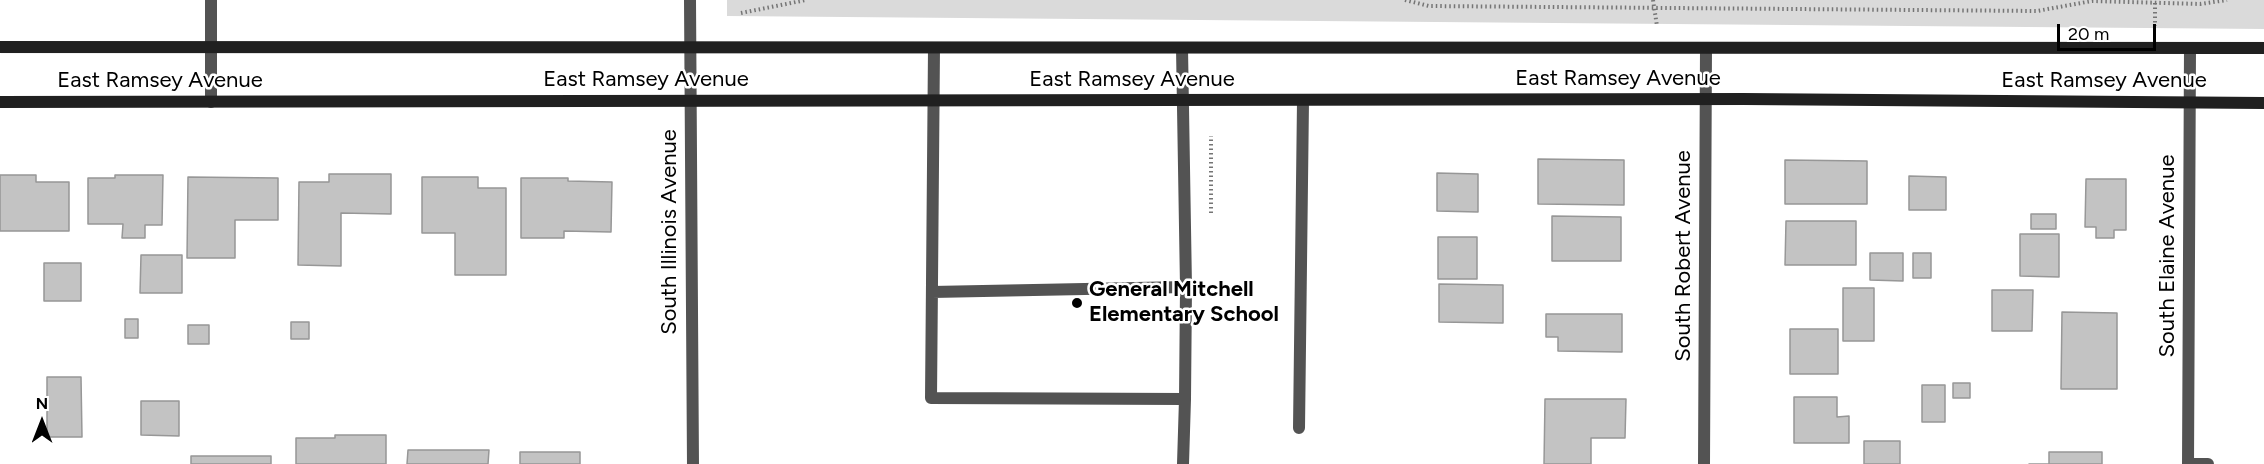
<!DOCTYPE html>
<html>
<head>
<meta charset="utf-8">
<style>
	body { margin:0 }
	#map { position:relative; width:2264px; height:464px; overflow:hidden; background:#fff; font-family:Figtree,sans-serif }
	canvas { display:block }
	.north { position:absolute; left:12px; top:392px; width:60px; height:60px; -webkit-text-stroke:4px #fff; paint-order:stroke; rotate:0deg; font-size:16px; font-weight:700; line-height:24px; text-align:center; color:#000 }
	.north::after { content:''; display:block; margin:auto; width:21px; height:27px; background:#000; clip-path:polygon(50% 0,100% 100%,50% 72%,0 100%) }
	.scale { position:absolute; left:2057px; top:24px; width:99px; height:27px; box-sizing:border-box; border:3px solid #000; border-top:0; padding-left:8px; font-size:18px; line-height:21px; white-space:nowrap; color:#000; -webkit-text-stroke:4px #fff; paint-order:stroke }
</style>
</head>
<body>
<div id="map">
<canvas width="2264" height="464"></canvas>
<div class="north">N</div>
<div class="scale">20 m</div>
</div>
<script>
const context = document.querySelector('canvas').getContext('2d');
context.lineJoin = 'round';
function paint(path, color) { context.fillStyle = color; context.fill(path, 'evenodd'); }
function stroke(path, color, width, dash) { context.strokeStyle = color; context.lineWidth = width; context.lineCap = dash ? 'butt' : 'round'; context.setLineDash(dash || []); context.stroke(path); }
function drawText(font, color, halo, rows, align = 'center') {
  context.font = font + ' Figtree,sans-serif'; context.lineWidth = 5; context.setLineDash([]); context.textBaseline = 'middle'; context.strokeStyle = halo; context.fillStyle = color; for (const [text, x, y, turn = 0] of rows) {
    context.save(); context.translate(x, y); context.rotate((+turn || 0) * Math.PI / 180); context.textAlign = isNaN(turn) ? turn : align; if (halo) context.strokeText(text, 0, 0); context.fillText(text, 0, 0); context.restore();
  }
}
paint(new Path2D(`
	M727 0H2264V29L727 16Z`), '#dadada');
const building = new Path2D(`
	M1538 159 1624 160V205L1538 204Z
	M1785 160 1867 161V204H1785Z
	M1437 173 1478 174V212L1437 211Z
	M329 174H391V214L341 213V266L298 265 299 182H329Z
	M0 175H36V182H69V231H0Z
	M115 175H163L162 225H145V238H122L123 224H88V178H115Z
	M1909 176 1946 177V210H1909Z
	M188 177 278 178V220H235V258H187Z
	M422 177H478V188H506V275H455V233H422Z
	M521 178H568V181L612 182 611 232 564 231V238H521Z
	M2086 179H2126V230H2114V238H2096V227H2085Z
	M2031 214H2056V229H2031Z
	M1552 216 1621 217V261H1552Z
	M1786 221H1856V265H1785Z
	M2020 234H2059V277L2020 276Z
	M1438 237H1477V279H1438Z
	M1870 253H1903V281L1870 280Z
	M1913 253H1931V278H1913Z
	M141 255H182V293H140Z
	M44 263H81V301H44Z
	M1439 284 1503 285V323L1439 322Z
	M1843 288H1874V341H1843Z
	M1992 290H2033L2032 331H1992Z
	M2062 312 2117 313V389H2061Z
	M1546 314H1622V352L1558 351V337H1546Z
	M125 319H138V338H125Z
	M291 322H309V339H291Z
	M188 325H209V344H188Z
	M1790 329H1838V374H1790Z
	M47 377H81L82 437H47Z
	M1953 383H1970V398H1953Z
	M1922 385H1945V422H1922Z
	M1794 397H1837V417L1849 416V443H1794Z
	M1545 399H1626L1625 438H1591V464H1544Z
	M141 401H179V436L141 435Z
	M335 435H386V464H296V438H335Z
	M1864 441H1900V464H1864Z
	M408 450H489L488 464H407Z
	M520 452H580V464H520Z
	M2049 452H2102V464H2029H2049Z
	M191 456H271V464H191Z`);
paint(building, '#c3c3c3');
stroke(building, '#979797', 1.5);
stroke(new Path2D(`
	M1405 0 1429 6 2037 11 2092 1 2200 4 2227 0
	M1653 0 1657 26
	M2155 3V26
	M741 13 806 0
	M1211 213V136`), '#757575', 4, [1.5, 3]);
stroke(new Path2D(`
	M934 48 931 398 1185 399 1186 287 1182 48
	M932 292 1186 287
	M1299 428 1303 101
	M1183 464 1185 399
	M2188 464H2208`), '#535353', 12);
stroke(new Path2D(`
	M690 0 693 464
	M211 102V0
	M1704 464 1706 48
	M2188 464 2190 48`), '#535353', 12);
stroke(new Path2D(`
	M0 47 2264 48
	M0 102 1743 99 2264 103`), '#202020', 12);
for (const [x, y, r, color] of [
	[1077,303,6,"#000"]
]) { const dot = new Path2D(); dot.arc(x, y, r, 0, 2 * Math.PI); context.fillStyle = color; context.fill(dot); stroke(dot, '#fff', 2); }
drawText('22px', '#000', '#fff', [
	["East Ramsey Avenue",1618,79],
	["East Ramsey Avenue",646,80],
	["East Ramsey Avenue",1132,80],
	["East Ramsey Avenue",160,81],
	["East Ramsey Avenue",2104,81],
	["South Illinois Avenue",670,232,-90],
	["South Robert Avenue",1684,256,-90],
	["South Elaine Avenue",2168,256,-90]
]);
drawText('bold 22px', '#000', '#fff', [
	["General Mitchell",1089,290],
	["Elementary School",1089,315]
], 'left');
</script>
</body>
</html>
